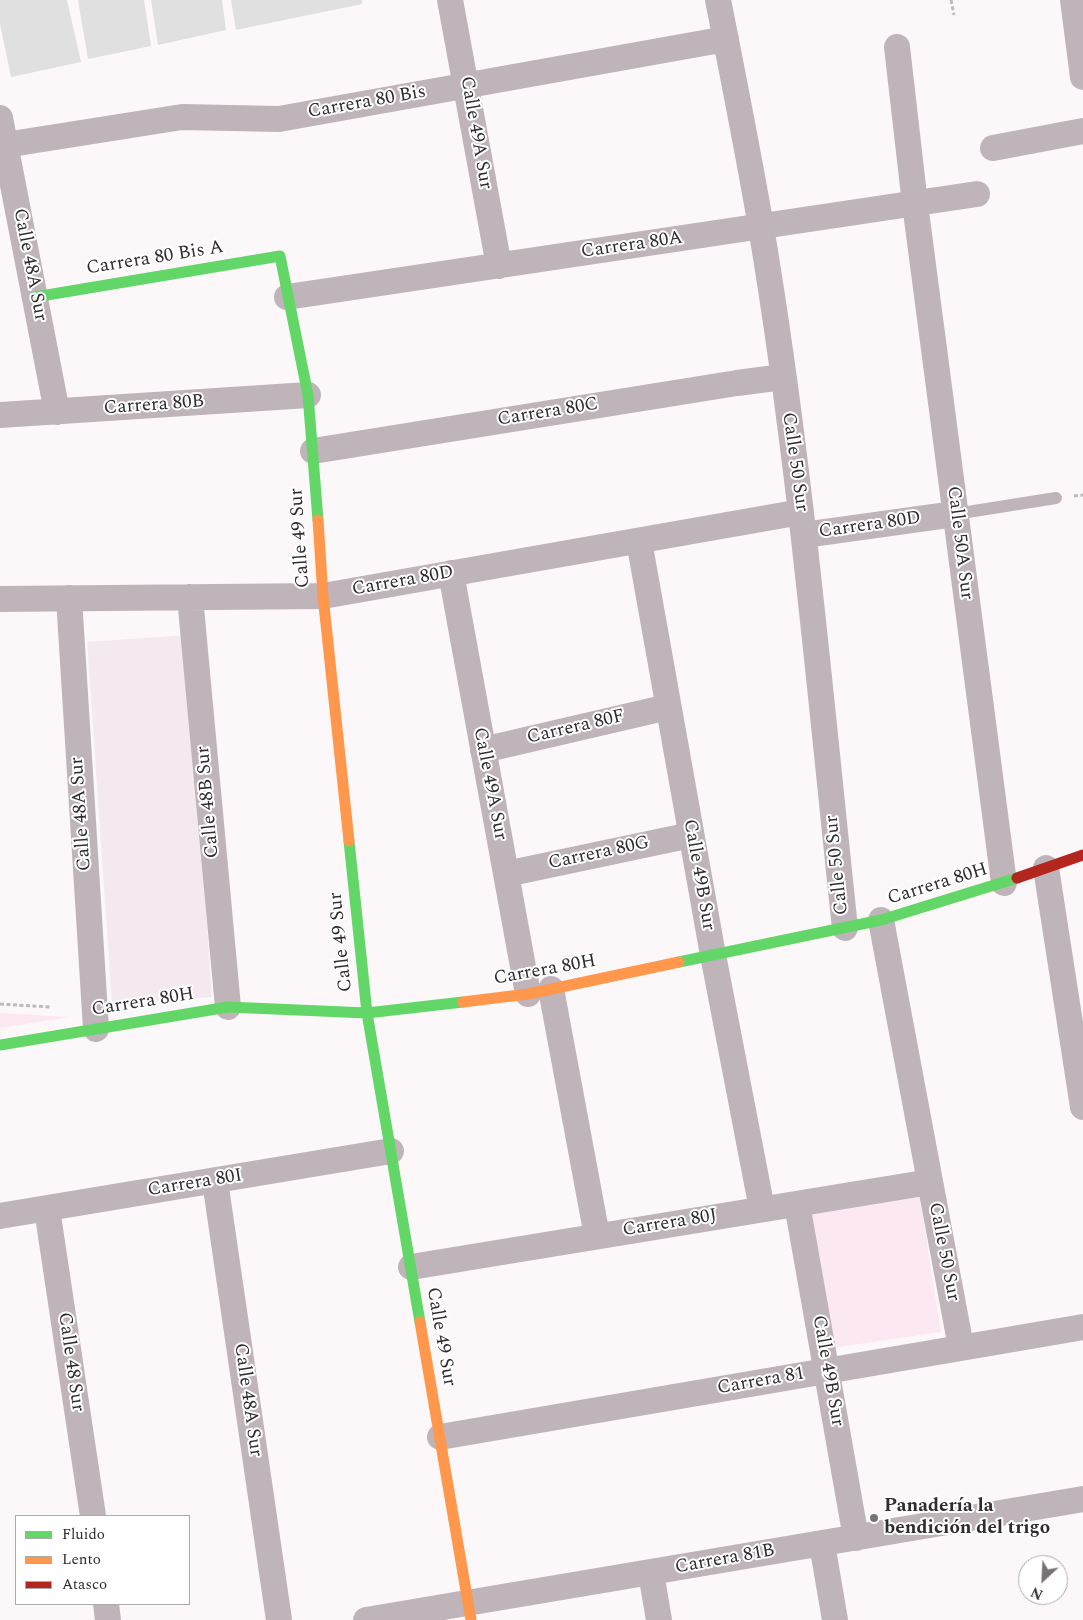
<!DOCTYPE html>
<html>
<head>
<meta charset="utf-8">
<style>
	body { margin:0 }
	#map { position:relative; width:1083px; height:1620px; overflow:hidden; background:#fcf8fa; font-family:Spectral,serif }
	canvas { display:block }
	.legend { position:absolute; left:15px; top:1515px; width:175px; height:90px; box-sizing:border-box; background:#fff; border:1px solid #acabab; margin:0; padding:6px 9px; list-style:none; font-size:15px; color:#302c2e }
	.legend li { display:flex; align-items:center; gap:10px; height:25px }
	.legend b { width:25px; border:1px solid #acabab }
	.north { position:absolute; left:1018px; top:1555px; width:50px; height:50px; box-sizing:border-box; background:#fff; border:1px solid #acabab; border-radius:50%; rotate:205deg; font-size:14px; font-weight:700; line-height:20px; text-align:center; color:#302c2e }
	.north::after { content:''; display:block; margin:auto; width:18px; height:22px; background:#777375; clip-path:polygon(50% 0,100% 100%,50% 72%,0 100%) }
</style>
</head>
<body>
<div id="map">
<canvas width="1083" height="1620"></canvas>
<ul class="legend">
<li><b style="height:6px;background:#63d668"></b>Fluido</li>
<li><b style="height:6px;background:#ff974d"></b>Lento</li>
<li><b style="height:6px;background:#b3261e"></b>Atasco</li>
</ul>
<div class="north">N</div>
</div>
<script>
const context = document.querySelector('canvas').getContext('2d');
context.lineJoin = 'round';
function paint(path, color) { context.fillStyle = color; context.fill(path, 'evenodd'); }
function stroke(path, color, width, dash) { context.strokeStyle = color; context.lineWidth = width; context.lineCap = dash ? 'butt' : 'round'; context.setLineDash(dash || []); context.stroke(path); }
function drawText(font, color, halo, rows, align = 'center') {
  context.font = font + ' Spectral,serif'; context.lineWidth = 4; context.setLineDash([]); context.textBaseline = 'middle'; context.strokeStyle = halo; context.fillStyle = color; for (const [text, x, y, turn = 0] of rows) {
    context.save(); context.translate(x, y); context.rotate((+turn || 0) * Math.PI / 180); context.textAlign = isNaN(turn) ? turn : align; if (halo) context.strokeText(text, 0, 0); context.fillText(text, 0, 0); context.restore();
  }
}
paint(new Path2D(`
	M187 635 212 997 112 1004 87 642Z`), '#f5e9f0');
paint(new Path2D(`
	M0 1013 70 1017 0 1028Z
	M919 1193 941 1332 833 1348 811 1209Z`), '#fbe8f3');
paint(new Path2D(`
	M0 0H67L81 62 11 77 0 24Z
	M78 0H144L151 46 88 59Z
	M151 0H222L226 30 158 45Z
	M231 0H362V4L236 30Z`), '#dfe0df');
stroke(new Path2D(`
	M951 0 954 15
	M1074 496 1083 495
	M0 1004 51 1007`), '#c0b9be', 3, [4, 2.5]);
stroke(new Path2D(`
	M955 514 1056 498`), '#bfb4ba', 12);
stroke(new Path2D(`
	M450 0 499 266
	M718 0C733 76 748 151 761 227 800 459 820 694 845 928
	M1073 0 1083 77
	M897 47 915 204 1004 883
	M0 118 57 412
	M5 145 182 117 279 119 726 39
	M993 148 1083 131
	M287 297 977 194
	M0 415 308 395
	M313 451 737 383 783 377
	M804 535 955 514
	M639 541 713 955 762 1209
	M451 573 528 994
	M190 597 228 1007
	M69 598 96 1029
	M0 599 323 596 801 512
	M483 750 668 707
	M1046 868 1083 1107
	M506 874 691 835
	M881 920 961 1347
	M551 989 597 1236
	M215 1181 279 1620
	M797 1204 856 1538
	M47 1209 93 1516
	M0 1216 391 1151
	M411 1267 930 1182
	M440 1437 1083 1327
	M822 1544 835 1620
	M651 1573 659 1620
	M106 1604 108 1620
	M366 1620 1083 1499`), '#bfb4ba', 26);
stroke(new Path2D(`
	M35 297 280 256 308 395 318 520
	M349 841 367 1013 420 1322
	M679 962 881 920 1017 878
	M0 1045 228 1007 367 1013 463 1002`), '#63d668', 11);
stroke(new Path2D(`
	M318 520 323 596 349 841
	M463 1002 528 994 679 962
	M420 1322 471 1620`), '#ff974d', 11);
stroke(new Path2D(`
	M1017 878 1083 855`), '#b3261e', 11);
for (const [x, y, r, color] of [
	[874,1518,5,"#777375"]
]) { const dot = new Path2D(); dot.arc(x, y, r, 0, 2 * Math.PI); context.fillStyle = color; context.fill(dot); stroke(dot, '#fff', 2); }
drawText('19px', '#302c2e', '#fff', [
	["Carrera 80 Bis",367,103,-10],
	["Calle 49A Sur",475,133,80],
	["Carrera 80A",632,246,-8],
	["Carrera 80 Bis A",155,259,-9],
	["Calle 48A Sur",29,265,79],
	["Carrera 80B",154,406,-4],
	["Carrera 80C",548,413,-9],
	["Calle 50 Sur",794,462,82],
	["Carrera 80D",870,526,-8],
	["Calle 49 Sur",301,538,-94],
	["Calle 50A Sur",959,543,83],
	["Carrera 80D",403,582,-10],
	["Carrera 80F",576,728,-13],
	["Calle 49A Sur",489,784,79],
	["Calle 48B Sur",209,802,-95],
	["Calle 48A Sur",82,814,-94],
	["Carrera 80G",599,854,-12],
	["Calle 50 Sur",838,865,-96],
	["Calle 49B Sur",698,875,80],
	["Carrera 80H",938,885,-17],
	["Calle 49 Sur",342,942,-96],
	["Carrera 80H",545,971,-10],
	["Carrera 80H",143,1003,-9],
	["Carrera 80I",195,1184,-9],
	["Carrera 80J",670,1224,-9],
	["Calle 50 Sur",943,1252,79],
	["Calle 49 Sur",440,1337,80],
	["Calle 48 Sur",70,1362,82],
	["Calle 49B Sur",827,1371,80],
	["Carrera 81",761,1382,-10],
	["Calle 48A Sur",247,1400,82],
	["Carrera 81B",725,1560,-10]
]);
drawText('bold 19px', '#302c2e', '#fff', [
	["Panadería la",884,1507],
	["bendición del trigo",884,1529]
], 'left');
</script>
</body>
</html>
